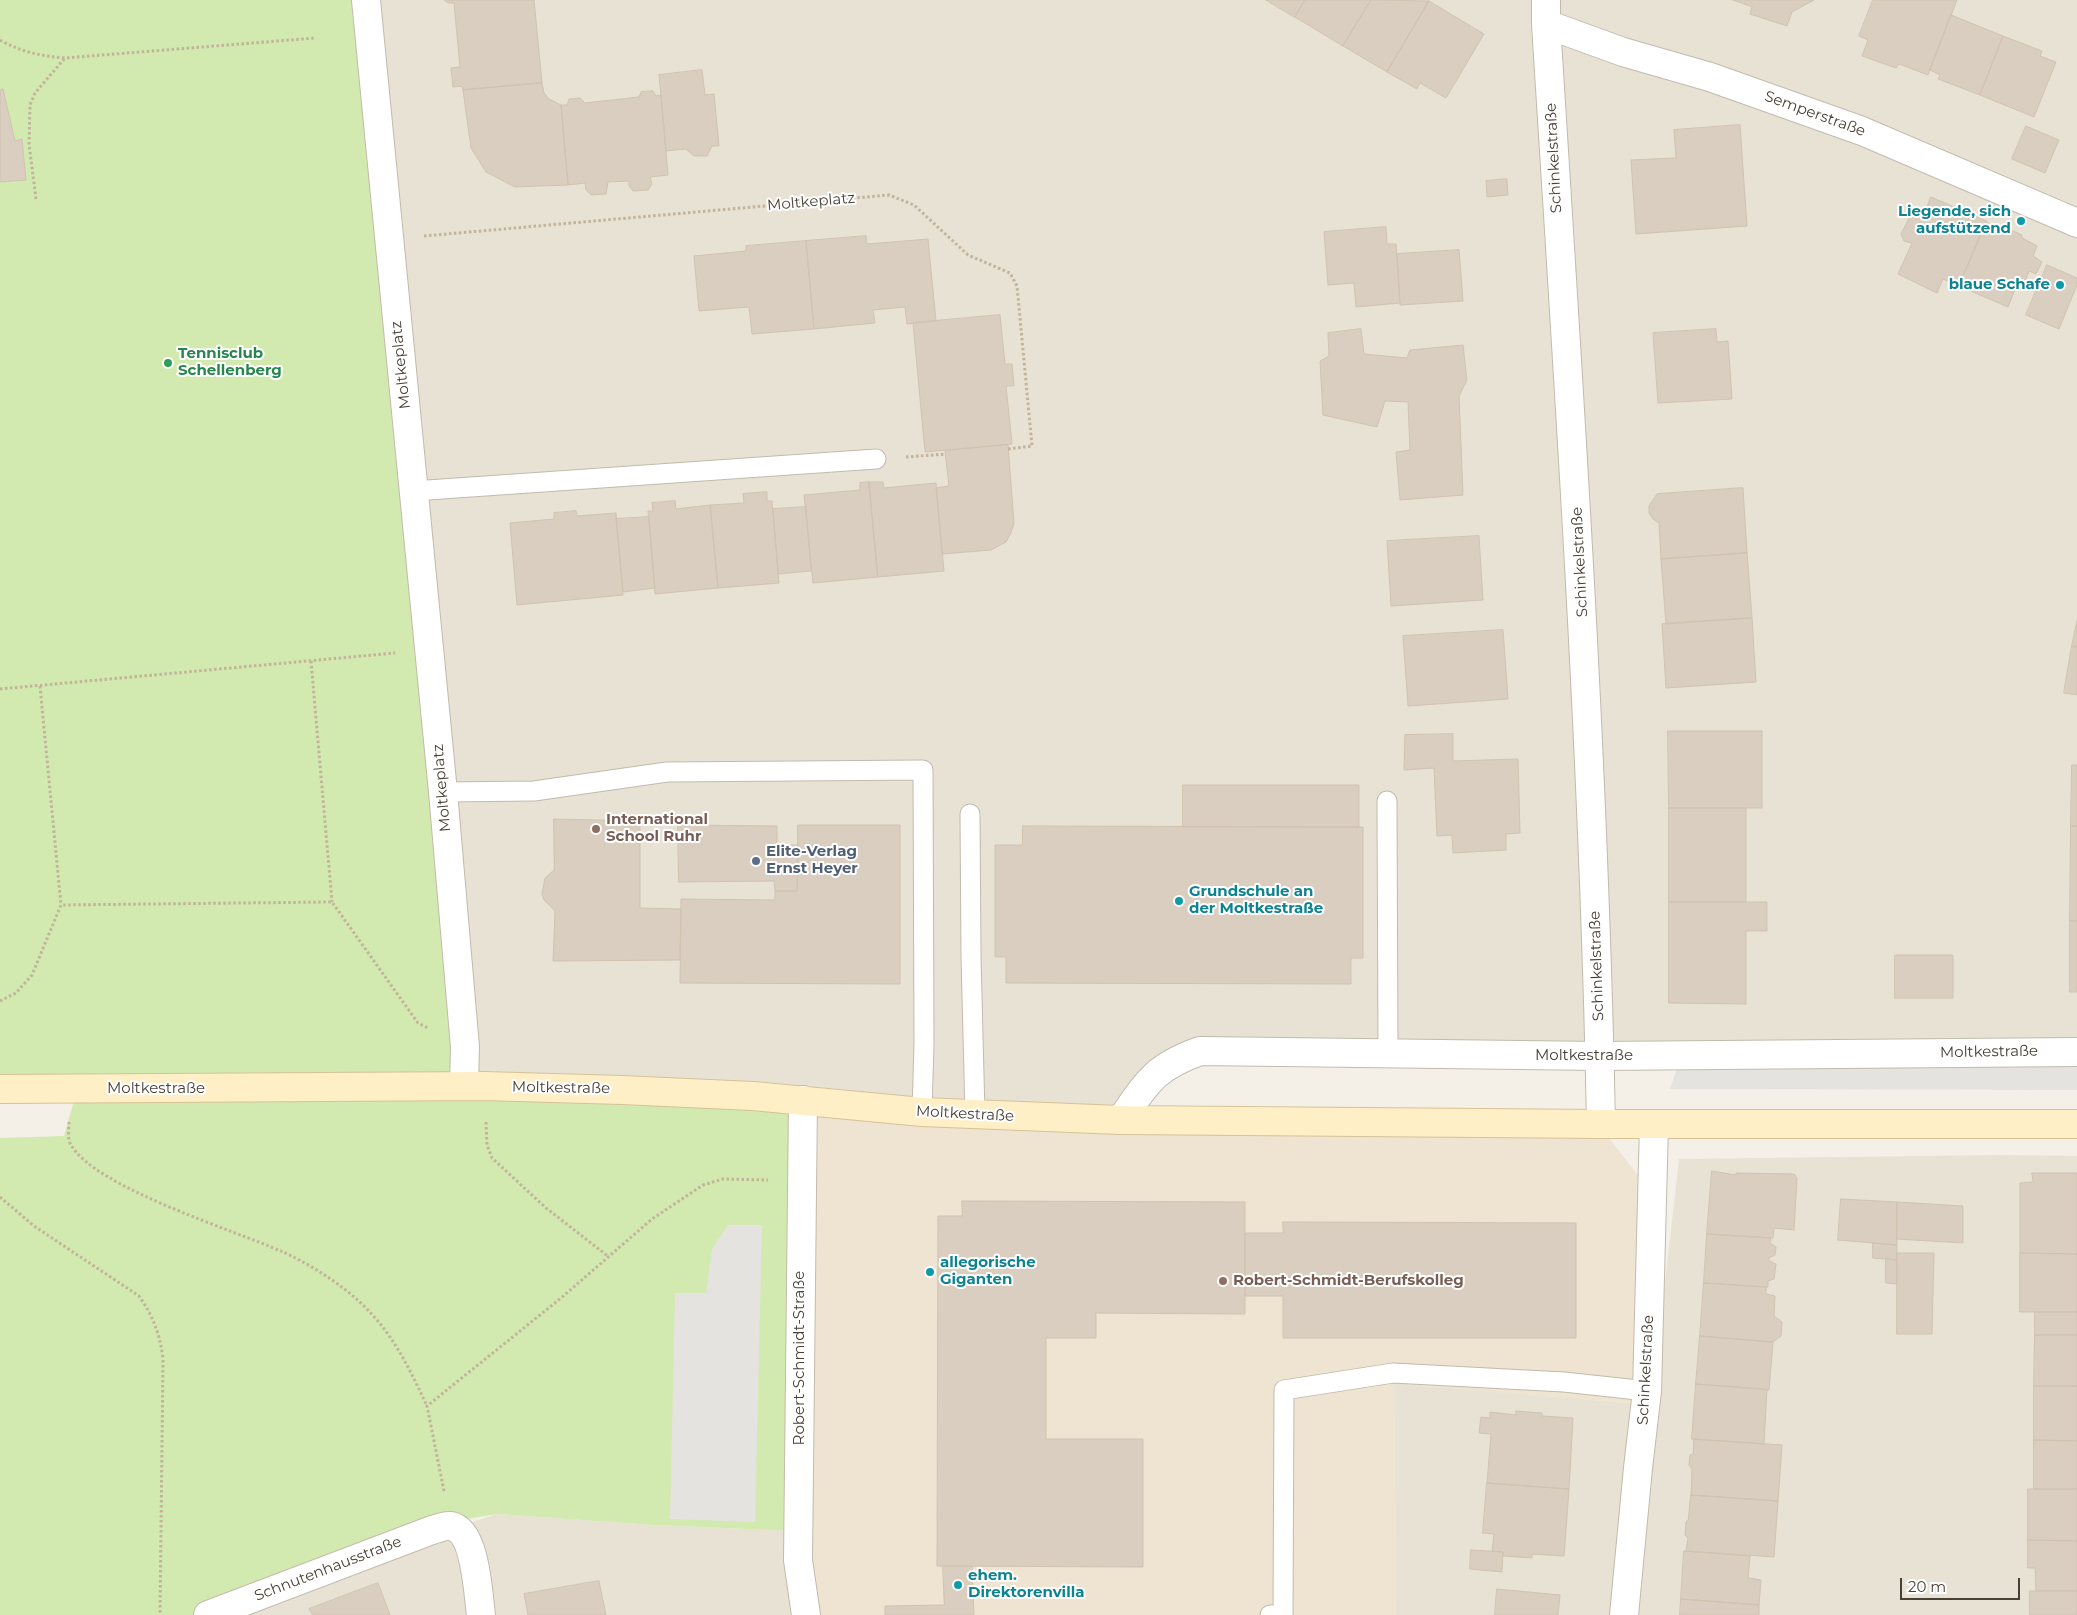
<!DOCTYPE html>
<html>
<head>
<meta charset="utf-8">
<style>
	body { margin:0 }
	#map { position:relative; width:2077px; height:1615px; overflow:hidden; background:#f4f0e8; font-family:Montserrat,sans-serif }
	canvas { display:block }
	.scale { position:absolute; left:1900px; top:1578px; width:120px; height:22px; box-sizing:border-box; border:2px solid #484036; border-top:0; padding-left:6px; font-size:15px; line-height:18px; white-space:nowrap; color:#484036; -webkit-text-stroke:4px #fff; paint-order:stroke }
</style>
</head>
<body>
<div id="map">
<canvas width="2077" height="1615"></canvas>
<div class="scale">20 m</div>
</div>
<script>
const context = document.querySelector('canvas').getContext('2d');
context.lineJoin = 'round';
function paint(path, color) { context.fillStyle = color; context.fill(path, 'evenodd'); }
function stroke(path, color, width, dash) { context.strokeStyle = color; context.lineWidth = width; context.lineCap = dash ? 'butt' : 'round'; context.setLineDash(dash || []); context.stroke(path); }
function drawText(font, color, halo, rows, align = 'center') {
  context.font = font + ' Montserrat,sans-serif'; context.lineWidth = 4; context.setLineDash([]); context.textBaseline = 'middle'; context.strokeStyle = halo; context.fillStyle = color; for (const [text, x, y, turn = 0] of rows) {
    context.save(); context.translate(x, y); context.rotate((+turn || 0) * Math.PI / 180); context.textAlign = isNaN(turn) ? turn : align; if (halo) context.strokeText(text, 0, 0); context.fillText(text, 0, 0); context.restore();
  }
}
paint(new Path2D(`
	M374 0H2077V1046L1201 1049 1118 1117 467 1085Z
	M2003 1155 2077 1156V1615H1396L1394 1383 1651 1405 1679 1159Z
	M497 1514 653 1525 795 1531 802 1615H215L432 1535Z`), '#e8e2d5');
paint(new Path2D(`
	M807 1104 1601 1128 1641 1179 1642 1404 1394 1384 1396 1615H809Z`), '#eee4d1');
paint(new Path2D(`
	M0 0H358L463 1085 0 1088Z
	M77 1090 800 1104 795 1531 653 1525 497 1514 443 1523 203 1615H0V1138L64 1136Z`), '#d2eaaf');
paint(new Path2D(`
	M1679 1062 2077 1063V1090L1670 1089Z
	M728 1225H762L755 1522 670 1519 675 1293H706L712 1249Z`), '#e5e3df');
const building = new Path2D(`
	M444 0H534L542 83 463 90 462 86 453 87 451 68 460 67 454 3H449Z
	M1266 0H1305L1295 17Z
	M1305 0H1371L1343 46 1295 17Z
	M1371 0 1429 1 1387 72 1343 46Z
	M1733 0H1814L1792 12 1787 26 1750 14 1752 7Z
	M1873 0H1957L1928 75 1899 64 1896 68 1862 56 1868 40 1859 36Z
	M1429 1 1484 34 1446 98 1420 83 1417 89 1387 72Z
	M1951 15 2003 36 1980 95 1938 79 1940 75 1930 70Z
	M2003 36 2042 51 2040 56 2056 62 2034 117 1980 95Z
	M702 70 705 95 714 94 719 146H712L707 156H694L686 149 666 151 659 75Z
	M542 83 544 93 549 99 561 105 568 185 515 187 486 172 471 148 463 90Z
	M3 89 15 141 22 139 26 180 0 182V90Z
	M653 91 656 96 661 95 668 175 650 177 652 184 648 190 633 191 629 186V181L608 182 606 194 591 195 586 190 585 183 568 185 561 105H567L569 99 580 98 585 103 639 97 641 92Z
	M1740 125 1747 226 1636 234 1631 160 1676 158 1674 130Z
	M2026 126 2059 140 2045 173 2012 159Z
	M1507 179 1508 195 1487 197 1486 181Z
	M1931 197 1987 221 1959 286 1943 279 1937 293 1898 274 1912 243 1904 241 1901 234 1911 214 1917 211 1924 214Z
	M1986 222 2008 232 2011 230 2022 235V238L2037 246 2033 256 2042 262 2036 274 2029 271 2026 279 2018 282 2008 307 1959 286Z
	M1386 227 1387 244H1396L1400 303 1356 307 1354 283 1328 285 1324 232Z
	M866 236 867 244 928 239 936 321 907 324 905 307 873 310 875 323 814 329 806 241Z
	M806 241 814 329 752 334 749 307 699 311 694 256 746 251V246Z
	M1459 250 1463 301 1400 305 1397 254Z
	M2047 265 2077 278V285L2059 329 2026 315Z
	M1000 315 1005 364H1012L1014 386H1006L1012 444 925 452 913 323Z
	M1361 329 1364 354 1407 358 1410 350 1463 345 1467 380 1459 396 1463 495 1400 500 1396 452 1410 450 1408 402 1385 401 1377 427 1323 415 1320 361 1329 356 1328 333Z
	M1716 329 1717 342 1728 341 1732 399 1658 403 1653 333Z
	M1008 445 1014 523 1010 535 1006 542 991 550 942 554 936 488 949 486 945 451Z
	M869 482H883L884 488 936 483 944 571 878 577Z
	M869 482 878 577 813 583 804 495 860 490V483Z
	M1743 488 1747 553 1661 559 1659 523 1653 519 1649 513V506L1657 494Z
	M767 492V501H772L779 583 718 588 710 505 744 503 743 494Z
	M675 501 676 509 710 505 718 588 655 594 648 511H653L652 503Z
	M806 507 811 571 778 574 773 509Z
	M576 511 577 516 616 513 623 595 517 605 510 523 554 519V513Z
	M649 517 655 588 623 592 616 519Z
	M1479 536 1483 600 1391 606 1387 541Z
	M1747 553 1752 618 1666 624 1661 559Z
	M1752 618 1756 682 1666 688 1662 624Z
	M2077 621V647L2072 646Z
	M1503 630 1508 699 1408 706 1403 636Z
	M2072 646 2077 647V695L2064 693Z
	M1668 731H1762V808H1669Z
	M1453 734V761L1518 759 1520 833 1506 834V850L1453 853 1452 835 1437 836 1434 768 1404 770 1405 735Z
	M2072 765H2077V826H2071Z
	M1183 785H1359V827H1183Z
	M1669 808H1746V902H1669Z
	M554 819 640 821V908L681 909 680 960 553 961 555 911 544 900 542 894 545 878 554 870Z
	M678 825 777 826V845H798L797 891H775L774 881 679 882Z
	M798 825H900V984L680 983 681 899 775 900V891H797Z
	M1023 826 1363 827V958H1351V984L1006 983V957H995V845H1022Z
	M2071 826H2077V921H2070Z
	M1669 902H1767V931H1746V1004L1669 1003Z
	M2070 921H2077V992H2070Z
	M1895 955H1953V998H1895Z
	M1712 1171 1736 1175V1173L1794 1174 1797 1178 1794 1230 1774 1228 1773 1238 1707 1234Z
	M2032 1173H2077V1254L2020 1253V1183L2033 1182Z
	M1841 1199 1897 1202V1245L1838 1240Z
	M962 1201 1245 1202V1314L1096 1313V1338H1046V1439H1143V1567L937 1566 938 1216H962Z
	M1897 1202 1963 1206V1243L1897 1239Z
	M1283 1222 1576 1223V1338H1283V1296H1245V1233H1283Z
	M1707 1234 1771 1238 1770 1243 1776 1247 1775 1255 1769 1258V1261L1776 1264 1774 1279 1768 1281V1287L1704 1283Z
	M1873 1243 1897 1245V1260L1873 1258Z
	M1897 1253H1934L1932 1334H1897Z
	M2020 1253 2077 1254V1312H2020Z
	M1886 1259 1897 1260V1284L1886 1283Z
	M1704 1283 1766 1287V1294L1775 1296 1774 1316 1782 1322 1781 1336 1773 1342 1700 1336Z
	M2035 1312H2077V1335H2035Z
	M2035 1335H2077V1386H2034Z
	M1700 1336 1773 1342 1769 1390 1696 1384Z
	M1696 1384 1767 1389 1764 1444 1692 1439Z
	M2034 1386H2077V1441L2034 1440Z
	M1516 1411 1542 1413V1416L1573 1418 1569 1489 1487 1483 1491 1434 1479 1433 1481 1417 1490 1418V1412L1516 1415Z
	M1694 1439 1782 1445 1778 1501 1691 1495 1692 1469 1689 1465 1690 1455 1693 1454Z
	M2034 1440 2077 1441V1489H2034Z
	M1487 1483 1569 1489 1564 1556 1532 1554V1558L1503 1556V1552L1492 1551 1494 1534 1483 1533Z
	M2028 1489H2077V1541L2028 1540Z
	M1691 1495 1778 1501 1774 1557 1686 1551 1688 1538 1685 1535 1686 1522 1688 1520Z
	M2028 1540 2077 1541V1591H2036L2035 1568H2028Z
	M1471 1550 1503 1552 1502 1572 1470 1569Z
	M1684 1551 1750 1556 1748 1578 1761 1580 1759 1605 1681 1599Z
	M943 1566H972L974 1615H885V1606L944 1605Z
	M599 1581 606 1615H528L524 1594Z
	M378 1583 390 1615H313L309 1609Z
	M1497 1589 1560 1595 1558 1615H1495Z
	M2030 1591H2077V1615H2030Z
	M1681 1599 1759 1605V1615H1680Z`);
paint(building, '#d9cec0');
stroke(building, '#d1c3b0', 1);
const lane = new Path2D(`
	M413 491 876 459
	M443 792 534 791 667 772 923 770 924 1043 922 1112
	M1387 801 1388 1054
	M970 814 971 956 975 1115
	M1270 1615H1283L1284 1390 1393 1373 1564 1382 1647 1391`);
const street = new Path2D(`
	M366 0 443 792 465 1047 464 1086
	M1546 0V24C1569 391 1594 757 1601 1124
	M1546 24 1623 52 1710 77 1862 131 2077 223
	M803 1100 798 1560 806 1615
	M1121 1120C1147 1082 1155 1067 1200 1051L1600 1056 2077 1052
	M208 1615 432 1530C438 1528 446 1525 451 1526 476 1531 478 1594 481 1615
	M1624 1615 1638 1468 1647 1391 1654 1124`);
const secondary = new Path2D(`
	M0 1089 484 1086 622 1090 753 1096 922 1112 1121 1120 1601 1124H2077`);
stroke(lane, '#c3baad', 21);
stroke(street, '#c3baad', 30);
stroke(secondary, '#d6c296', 30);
stroke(new Path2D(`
	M0 40C21 52 41 56 65 58L315 38
	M36 199 29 144 30 105 35 93 65 58
	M424 236 889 195 914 205 968 255 1010 273 1017 286 1032 446 1008 449
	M906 457 946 454
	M311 661 332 902
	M40 686 61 905
	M0 689 395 653
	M0 1001 16 993 32 975 61 905 332 902 418 1023 428 1028
	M69 1122C69 1129 67 1139 71 1145 96 1188 234 1230 283 1252 305 1262 328 1276 347 1291 388 1324 405 1359 427 1406
	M486 1122 487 1145 492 1158 546 1208 609 1257
	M0 1197 34 1226 139 1296C153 1316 160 1334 163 1359L160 1615
	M444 1491 427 1406 561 1298 652 1219 703 1185 723 1179 768 1180`), '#c2b39a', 3, [2.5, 2.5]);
stroke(lane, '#fff', 19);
stroke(street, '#fff', 28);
stroke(secondary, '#ffefc7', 28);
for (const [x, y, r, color] of [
	[2021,221,5,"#0f9aa8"],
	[2060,285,5,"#0f9aa8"],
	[168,363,5,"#2e9e5b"],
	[596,829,5,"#8d6e63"],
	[756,861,5,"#5c6f8a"],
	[1179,901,5,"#0f9aa8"],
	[930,1272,5,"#0f9aa8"],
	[1223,1281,5,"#8d6e63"],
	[958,1585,5,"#0f9aa8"]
]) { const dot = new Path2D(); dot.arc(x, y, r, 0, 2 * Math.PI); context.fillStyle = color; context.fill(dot); stroke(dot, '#fff', 2); }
drawText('15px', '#484036', '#fff', [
	["Semperstraße",1815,114,20],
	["Schinkelstraße",1554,158,-93],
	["Moltkeplatz",811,202,-5],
	["Moltkeplatz",401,365,-96],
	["Schinkelstraße",1580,562,-93],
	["Moltkeplatz",442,788,-95],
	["Schinkelstraße",1597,966,-92],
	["Moltkestraße",1989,1052,-1],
	["Moltkestraße",1584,1056],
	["Moltkestraße",561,1088,1],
	["Moltkestraße",156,1089],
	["Moltkestraße",965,1114,3],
	["Robert-Schmidt-Straße",800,1358,-90],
	["Schinkelstraße",1646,1370,-87],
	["Schnutenhausstraße",328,1569,-21]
]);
drawText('bold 15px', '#0d838f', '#fff', [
	["Liegende, sich",2011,212,"right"],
	["aufstützend",2011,229,"right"],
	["blaue Schafe",2050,285,"right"],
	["Grundschule an",1189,892],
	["der Moltkestraße",1189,909],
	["allegorische",940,1263],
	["Giganten",940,1280],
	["ehem.",968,1576],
	["Direktorenvilla",968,1593]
], 'left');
drawText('bold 15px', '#27864d', '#fff', [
	["Tennisclub",178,354],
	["Schellenberg",178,371]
], 'left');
drawText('bold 15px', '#785e54', '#fff', [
	["International",606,820],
	["School Ruhr",606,837],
	["Robert-Schmidt-Berufskolleg",1233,1281]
], 'left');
drawText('bold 15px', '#4e5e75', '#fff', [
	["Elite-Verlag",766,852],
	["Ernst Heyer",766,869]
], 'left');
</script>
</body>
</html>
